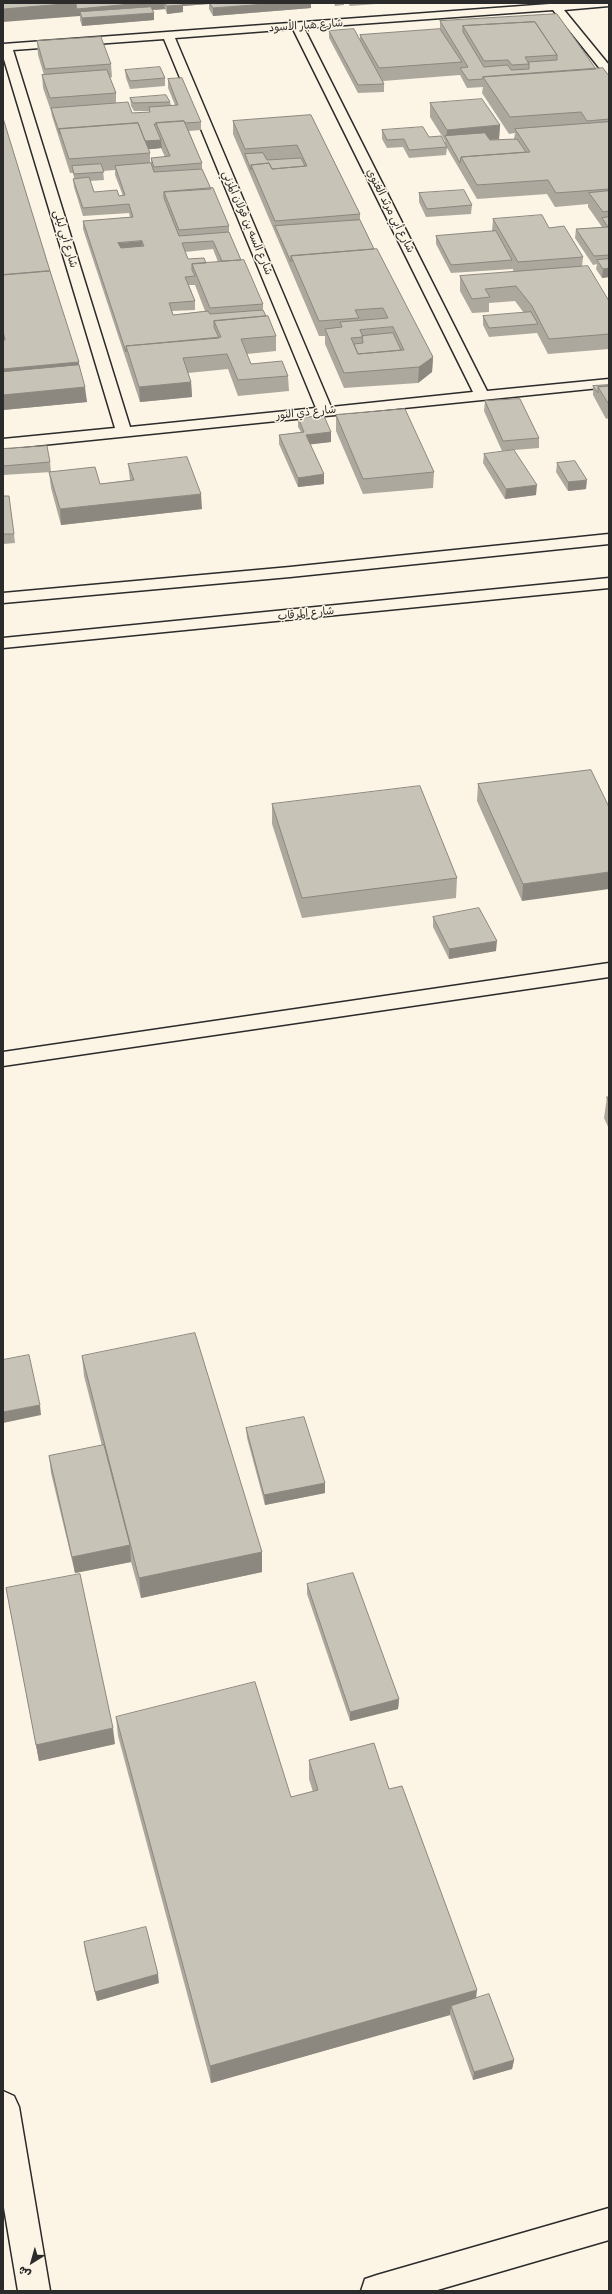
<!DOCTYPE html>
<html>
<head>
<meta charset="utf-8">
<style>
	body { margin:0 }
	#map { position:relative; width:612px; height:2294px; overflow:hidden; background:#fcf5e5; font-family:Itim,"Playpen Sans Arabic",sans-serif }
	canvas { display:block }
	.frame { position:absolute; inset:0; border:4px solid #2b2b2b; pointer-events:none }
	.north { position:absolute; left:12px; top:2242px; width:40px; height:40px; -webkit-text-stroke:3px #fcf5e5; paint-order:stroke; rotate:217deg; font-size:11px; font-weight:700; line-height:16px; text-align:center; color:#2b2b2b }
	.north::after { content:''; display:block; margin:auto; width:14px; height:18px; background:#2b2b2b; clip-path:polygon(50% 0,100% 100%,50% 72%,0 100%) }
</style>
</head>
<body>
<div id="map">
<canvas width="612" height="2294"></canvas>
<div class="frame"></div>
<div class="north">ش</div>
</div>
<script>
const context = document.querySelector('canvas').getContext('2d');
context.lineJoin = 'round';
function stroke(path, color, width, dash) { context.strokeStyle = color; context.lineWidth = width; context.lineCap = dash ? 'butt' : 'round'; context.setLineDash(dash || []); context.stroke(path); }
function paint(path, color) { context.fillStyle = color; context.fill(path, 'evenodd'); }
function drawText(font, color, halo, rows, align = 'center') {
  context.font = font + ' Itim,"Playpen Sans Arabic",sans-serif'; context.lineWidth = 3; context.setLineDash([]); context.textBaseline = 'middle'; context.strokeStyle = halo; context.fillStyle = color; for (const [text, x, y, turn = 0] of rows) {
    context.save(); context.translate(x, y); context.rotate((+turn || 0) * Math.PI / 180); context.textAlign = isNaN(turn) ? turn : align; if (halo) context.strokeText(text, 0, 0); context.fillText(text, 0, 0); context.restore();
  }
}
const minor = new Path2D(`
	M563 3H609V6L564 10 609 65V77L605 75 553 10 304 28 487 391 609 379V387L3 449V439L115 428 3 56V44ZM293 29 473 392 331 407 175 38ZM164 39 316 408 130 427 13 50Z
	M609 963V977L3 1066V1052Z
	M3 2091 14 2096 19 2107 50 2291H18L3 2202Z
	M609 2208V2240L434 2291H361L365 2279 377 2275Z`);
const secondary = new Path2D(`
	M609 534V544L290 577 3 603V593L290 567Z
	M609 578V588L3 648V638Z`);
stroke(minor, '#2b2b2b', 3);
stroke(secondary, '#2b2b2b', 3);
paint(minor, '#fcf5e5');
paint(secondary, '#fcf5e5');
paint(new Path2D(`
	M3 3H311V8L213 16 209 9V4L183 6V5V12L167 14 165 9 153 10 154 20 82 26 80 20V16Z
	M334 3H344V5L335 6Z
	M348 3H376V4L350 6Z
	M557 14 596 69 609 76V277L602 278 596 269 597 264 593 265 575 238 576 229 602 227 588 207V204L555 207 547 194 477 199 447 148 446 155 409 158 403 147 387 148 382 139V130L429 137 445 143V141L430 117V103L500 125 499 139 490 140 514 139 515 133 509 134 482 93 483 87 467 88 460 75 383 81 384 84V92L358 93 329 38V31L360 40V35L440 29V21Z
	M37 41 111 64 112 77 110 78 116 93V103L132 113 149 112V111H134L131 106 130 98 170 102 171 105H175L168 88V79L201 122V130L189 131 202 163V169L211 189 229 226V232L241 260 263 304V310L276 336V351L247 354 251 364 288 376 289 391 238 396 228 369 188 373 191 382 192 397 140 402 83 229V221L130 217 129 213 83 216 74 187 73 179 74 178 73 173H70L52 116 51 111 43 88 42 75H44L38 55ZM161 148 165 157 151 158V163H150V153L148 149ZM115 170V175L123 196H119L94 192 90 181 104 180 103 171ZM213 249 218 262 206 263 188 259 185 252ZM189 285H195L205 311 173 315 172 311 195 310V301Z
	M125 70 165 78V86L130 89 126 78Z
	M311 115 360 214V220L374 249 433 357 432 372 418 383 344 388 325 344V336H319L233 134V121Z
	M3 118 79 365 87 402 3 410Z
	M419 193 472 205 471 214 426 217 419 202Z
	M493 219 549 228 583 257 582 267 609 301V349L548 354 537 333 489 337 483 325V316L524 313 515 301 489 303V312L472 313 460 291V276L514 272 512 268V269L451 273 436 244V236L492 231Z
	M609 385V418L606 419 593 395V386Z
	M485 401 539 438V448L502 451 484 411Z
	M336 415 434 472 433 488 363 494 336 431Z
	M298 418 331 432V442L310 444 324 484 298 487 279 444V435L301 432 298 427Z
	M3 449 50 462 51 472 3 475Z
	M484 454 536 495 505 499 483 463Z
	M557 463 586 489 568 491 556 472Z
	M128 464 202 509 61 525 51 488 49 472 100 484 130 480Z
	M3 496 14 534 15 543 3 544Z
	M591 770 522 901 477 801 478 784Z
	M272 804 457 878 456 898 302 918 272 824Z
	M433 917 496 951 449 959 433 927Z
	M607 1097H609V1129L604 1118Z
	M82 1356 262 1552V1572L141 1598 131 1562 75 1573 51 1473 49 1456 102 1446 84 1376Z
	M246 1428 325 1483V1493L265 1505 247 1438Z
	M307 1584 399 1699 398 1709 350 1721 307 1594Z
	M6 1588 115 1744 39 1761Z
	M116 1717 291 1797 313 1792 309 1779V1760L389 1789 476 1998 514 2060 512 2069 473 2080 450 2015 211 2083 118 1736Z
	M84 1942 159 1983 97 2001 85 1951Z`), '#aca89d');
paint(new Path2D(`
	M53 3H164L165 9 81 16 80 12V16L3 22V9Z
	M183 3H209V4L183 6Z
	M279 3H311V8L213 16V8Z
	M183 5V12L167 14V6Z
	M154 13V20L82 26V18Z
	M500 125 499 139 449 143 446 139 447 130Z
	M161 140 162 148 143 150V141Z
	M142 241V249L119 251 118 243Z
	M609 268V277L602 278 603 269Z
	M433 357 432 372 418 383 419 367Z
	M79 362 80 380 3 388V369Z
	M191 382 192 397 140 402 139 387Z
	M85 387 87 402 3 410V395Z
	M331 432V442L306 445V435Z
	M324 474V484L298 487V478Z
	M587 480 586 489 568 491V482Z
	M537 485 536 495 505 499 506 489Z
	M201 494 202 509 61 525 60 509Z
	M609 872V889L522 901 523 884Z
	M497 941 496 951 449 959V949Z
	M40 1405 41 1415 3 1423V1412Z
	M325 1483V1493L265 1505 264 1495Z
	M130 1545 131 1562 75 1573 72 1557Z
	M262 1552V1572L141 1598 139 1578Z
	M399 1699 398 1709 350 1721V1712Z
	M113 1728 115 1744 39 1761 36 1745Z
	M158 1974 159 1983 97 2001 95 1992Z
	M477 1990 475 2008 451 2006 450 2015 211 2083 210 2066Z
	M514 2060 512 2069 473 2080 474 2072Z`), '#8c8880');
const building = new Path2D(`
	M3 3H76L3 9Z
	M76 3H142L77 9Z
	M165 3H182L183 5 167 6Z
	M210 3H279L213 8Z
	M151 7 154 13 82 18 80 12Z
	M557 14 596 69 483 77V79L468 80 460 68 468 67 440 21ZM535 22 557 55V60L528 62 529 64V69L511 70 508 65 484 67 463 32V26Z
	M535 22 557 55 525 57 529 64 512 65 508 60 484 61 463 26Z
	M354 29 384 84 358 85 329 31Z
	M440 29 462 62 379 68 360 35Z
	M101 37 111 64 45 69 37 41Z
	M160 67 165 78 130 81 125 70Z
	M603 68 609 76V119L587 121 581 112 510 117 483 77Z
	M107 70 116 93 50 98 42 75Z
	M182 78 201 122 185 123 184 121 156 123V124H154L161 140 145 141 138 123 59 129 60 134 51 108 128 102 132 113 150 112 149 107 178 105 168 79Z
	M166 95 170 102 133 103 130 98Z
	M482 99 500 125 447 130 430 103Z
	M311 115 360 214 275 221 251 165 269 163 272 169 307 166 297 145 245 149 233 121Z
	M3 118 50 271 3 275Z
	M184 121 202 163 154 167 151 158 170 156 156 123Z
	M609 122V189L556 193 548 180 477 185 461 157 530 152 515 129Z
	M138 123 150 153 69 159 59 129Z
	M423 127 429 137 441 136 447 147 409 150 404 139 387 140 382 130Z
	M485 133 490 140 517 139 526 152 461 157 460 163 445 136Z
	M263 153 267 160 301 158 305 166 272 169 269 163 251 165V170L245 154Z
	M151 163 154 172 202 169 211 189 164 192V198L179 236 229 232 241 260 222 261 213 241 182 243 188 259 204 258 206 263 192 264V270L195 276 185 277 195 301 169 303 173 315 208 311 210 314 263 310 266 316 214 321V327L219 338 126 346V352L83 221 133 217 129 204 83 208 73 179 89 177 94 192 117 190 119 196 125 195 115 166ZM142 241 144 246 121 248 118 243Z
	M101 164 104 172 74 174 72 166Z
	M213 188 229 226 179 230 164 192Z
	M464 190 472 205 427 209 419 193Z
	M609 191V211L603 212 589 193Z
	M542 215 549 228 564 226 583 257 518 262 493 219Z
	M609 217V255L594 256 576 229 608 227 602 218Z
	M360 220 374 249 291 256V262L275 226Z
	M496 231 512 260 451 265 436 236Z
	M377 249 433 357 419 367 344 373 325 329 342 327 340 322 388 318 383 308 355 310 359 318 319 321 291 256ZM393 327 404 350 358 354 351 338 363 337 360 330Z
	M609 259V268L603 269 597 260Z
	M244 260 263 304 210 308 192 264Z
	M588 266 609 301V334L549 339 532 306 516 286 485 289 490 297 472 299 460 276Z
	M50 271 79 362 3 369V340H5L3 331V275Z
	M531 312 538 324 489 328 483 316Z
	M268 316 276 336 241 339 251 364 282 361 288 376 238 380 227 354 183 358 191 382 139 387 126 346 221 337 214 321Z
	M393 333 401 350 358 354 354 344 363 343 362 336Z
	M79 365 85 387 3 395V372Z
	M609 385V386L598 387V393L593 386Z
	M609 386V403H608L598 387Z
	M520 399 539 438 503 441 485 401Z
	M405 409 434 472 363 479 336 415Z
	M324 416 331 432 306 435 324 474 298 478 279 435 304 432 298 418Z
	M47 446 50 462 3 466V449Z
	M514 450 537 485 506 489 484 454Z
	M187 457 201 494 60 509 49 472 95 467 100 484 134 480 128 464Z
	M575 461 587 480 568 482 557 463Z
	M3 496H9L14 534H3Z
	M591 770 609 807V872L523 884 478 784Z
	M420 786 457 878 302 898 272 804Z
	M479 908 497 941 449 949 433 917Z
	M607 1097H609V1102Z
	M195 1333 262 1552 139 1578 82 1356Z
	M29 1355 40 1405 3 1412V1360Z
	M304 1417 325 1483 264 1495 246 1428Z
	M104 1445 130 1545 72 1557 49 1456Z
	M353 1573 399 1699 350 1712 307 1584Z
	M80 1574 113 1728 36 1745 6 1588Z
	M255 1682 291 1797 318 1790 309 1760 374 1743 389 1789 402 1786 477 1990 210 2066 116 1717Z
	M146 1927 158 1974 95 1992 84 1942Z
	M489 1994 514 2060 474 2072 451 2006Z`);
paint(building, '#c8c3b7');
stroke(building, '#8c8880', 1);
drawText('11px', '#2b2b2b', '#fcf5e5', [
	["شارع هبار الأسود",306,26,-4],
	["شارع أبي مرثد الغنوي",390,211,63],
	["شارع السه بن فولان المزني",247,223,67],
	["شارع أبي ليلى",65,239,73],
	["شارع ذي النور",306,413,-6],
	["شارع المرقاب",306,614,-6]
]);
</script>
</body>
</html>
